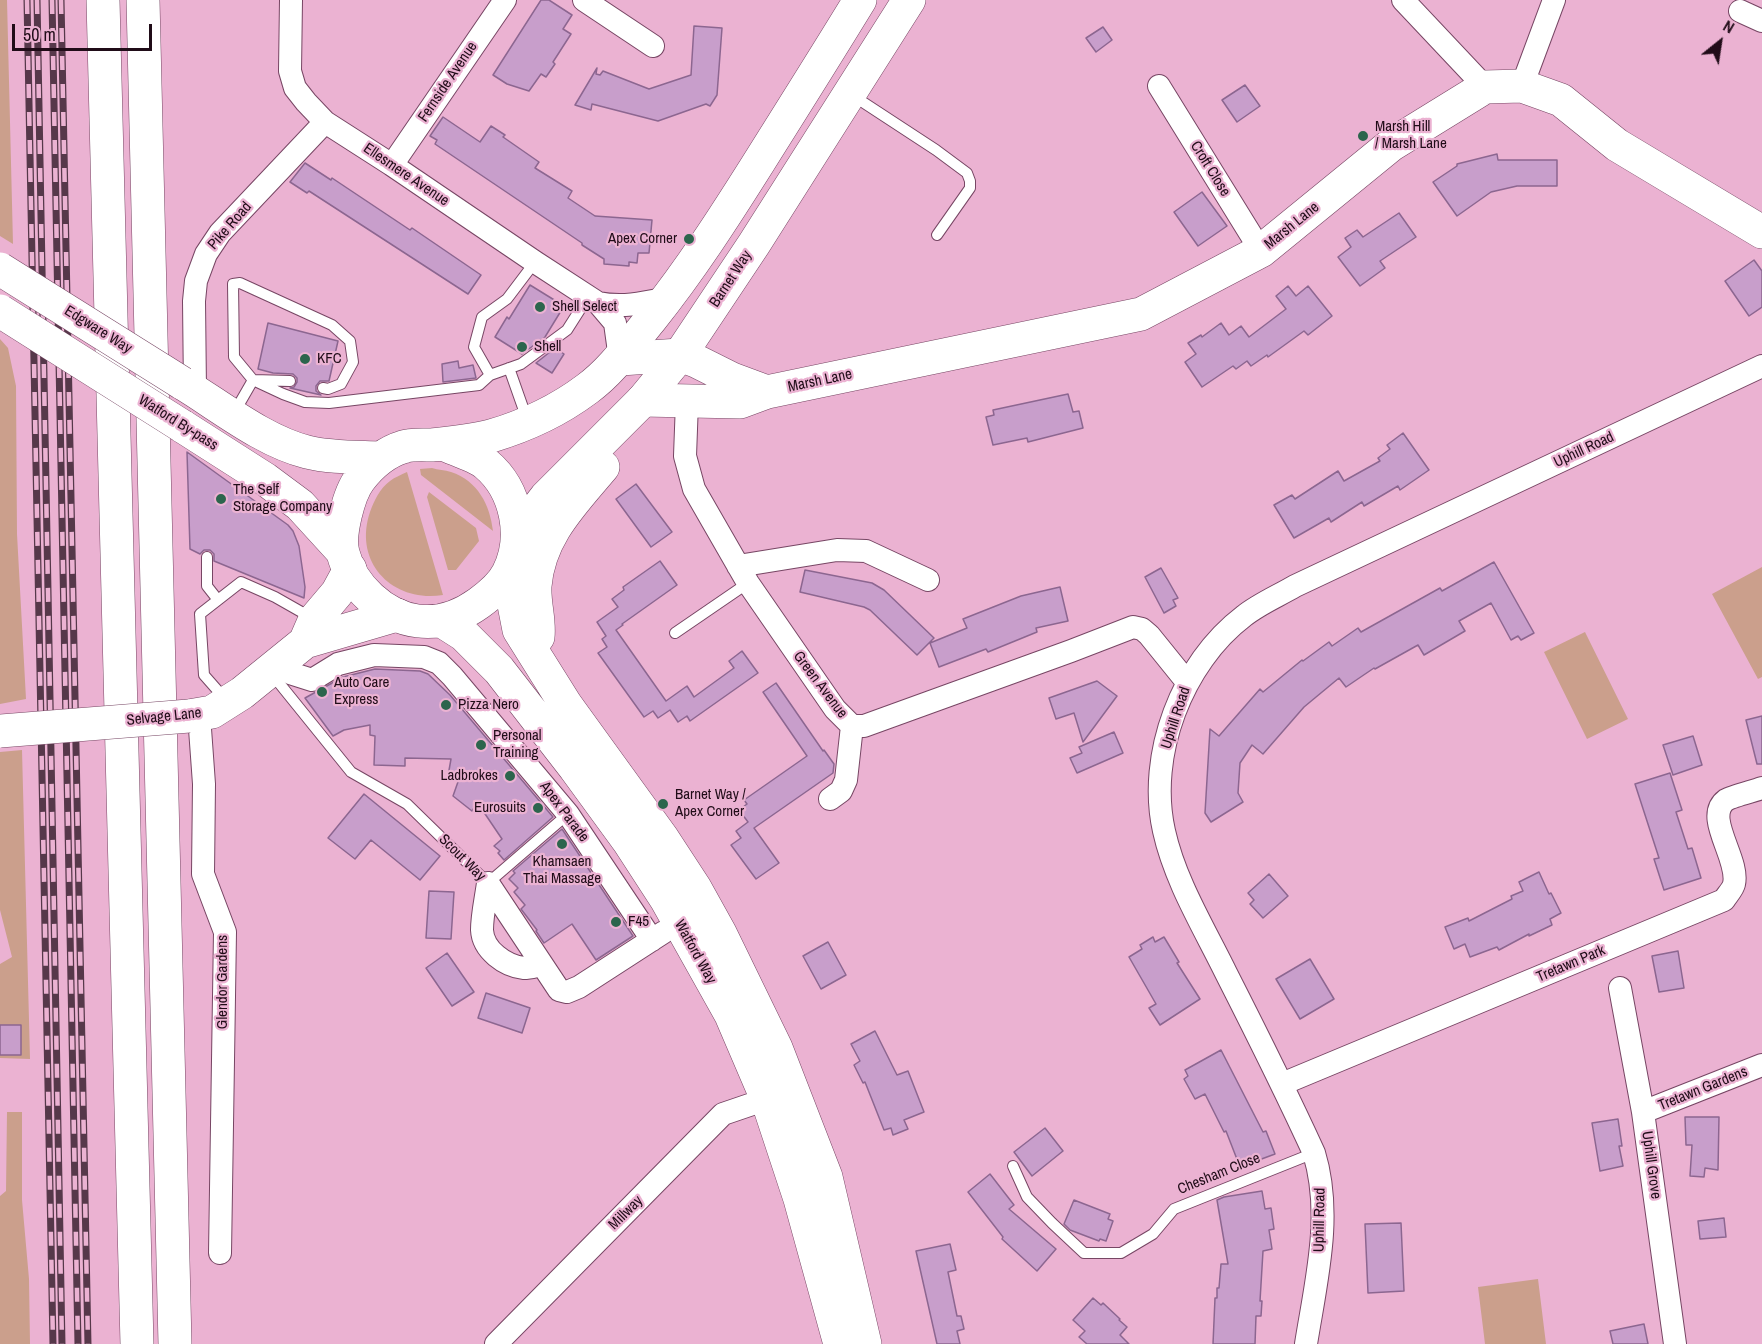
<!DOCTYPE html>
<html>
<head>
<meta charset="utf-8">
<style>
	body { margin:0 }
	#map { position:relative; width:1762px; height:1344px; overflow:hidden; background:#ebb2d2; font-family:"Archivo Narrow",sans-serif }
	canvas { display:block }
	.north { position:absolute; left:1690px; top:12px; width:60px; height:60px; -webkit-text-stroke:4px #ebb2d2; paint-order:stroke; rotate:30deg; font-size:16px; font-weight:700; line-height:24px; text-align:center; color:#200c18 }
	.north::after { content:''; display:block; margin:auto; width:21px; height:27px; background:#200c18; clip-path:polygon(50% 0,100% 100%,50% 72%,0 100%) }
	.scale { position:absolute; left:12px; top:24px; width:140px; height:27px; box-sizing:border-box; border:3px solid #200c18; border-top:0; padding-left:8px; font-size:18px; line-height:21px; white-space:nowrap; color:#200c18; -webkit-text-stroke:4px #ebb2d2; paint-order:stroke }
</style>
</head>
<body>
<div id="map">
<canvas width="1762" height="1344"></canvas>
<div class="north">N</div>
<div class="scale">50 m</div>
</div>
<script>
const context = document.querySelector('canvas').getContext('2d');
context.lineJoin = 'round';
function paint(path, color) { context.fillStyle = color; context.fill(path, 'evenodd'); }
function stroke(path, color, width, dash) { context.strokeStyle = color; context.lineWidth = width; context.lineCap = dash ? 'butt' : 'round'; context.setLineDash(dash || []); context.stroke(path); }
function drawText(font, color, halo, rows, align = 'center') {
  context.font = font + ' "Archivo Narrow",sans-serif'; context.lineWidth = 4.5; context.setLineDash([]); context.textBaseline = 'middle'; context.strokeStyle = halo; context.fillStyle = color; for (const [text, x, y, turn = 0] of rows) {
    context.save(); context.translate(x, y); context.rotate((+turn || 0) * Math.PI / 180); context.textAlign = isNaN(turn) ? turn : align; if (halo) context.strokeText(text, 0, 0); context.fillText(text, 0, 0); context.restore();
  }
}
paint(new Path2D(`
	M0 0H7L13 244 0 236Z
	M0 339 8 348 16 386 17 534 26 699 0 704Z
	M432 468C438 470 445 470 451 472 478 481 490 505 493 531L421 475 420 469Z
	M407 472 443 595C392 603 353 562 370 512 374 501 380 488 390 481 395 477 401 475 407 472Z
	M429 492 476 528 479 541 456 570H448L427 497Z
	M1762 567V677L1758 679 1712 594Z
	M1585 632 1628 719 1587 739 1544 652Z
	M22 750 30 1059 0 1058V964L12 957 0 910V752Z
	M7 1112H22V1200L29 1279 30 1344H0V1196L6 1191Z
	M1538 1279 1546 1344H1485L1478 1287Z`), '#cb9f8c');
const building = new Path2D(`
	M541 0H549L572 15 563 29 571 34 553 62 555 64 546 77 541 74 529 91 507 84 493 75Z
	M694 26 722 28 717 95 710 106 706 104 658 121 592 104 591 110 575 105 597 68 596 74 600 75 603 71 649 89 691 75Z
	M1103 27 1112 40 1096 52 1086 38Z
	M1245 85 1260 106 1237 122 1222 100Z
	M443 117 480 142 491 126 505 135 503 137 539 162 535 168 572 191 568 198 595 216 652 220 649 253H638L637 263 629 262V266L604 264V259L582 245V243L435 144 437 140 430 136Z
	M1497 154 1498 160H1557V186H1517L1491 192 1457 216 1433 182 1457 166V164Z
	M305 163 331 180 332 178 410 230 412 228 481 275 468 294 309 191 307 193 290 182Z
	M1202 192 1227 226 1198 246 1174 212Z
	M1399 213 1416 237 1380 261 1385 268 1360 286 1338 257 1351 247 1345 238 1357 230 1363 237Z
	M1754 260 1762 271V307L1749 316 1725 281Z
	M530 285 564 306 545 337 522 354 495 337 507 317 509 319Z
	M1288 286 1296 296 1308 286 1332 316 1308 335 1304 331 1268 357 1267 355 1251 366 1247 361 1236 369 1233 366 1202 387 1185 362 1196 354 1188 343 1201 335 1202 337 1221 323 1229 335 1241 326 1249 337 1286 309 1276 296Z
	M268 323 338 341 329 381H320L316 386V391L321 395 290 388 294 387 297 382V378L293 374 273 373 258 369Z
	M555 348 564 354 552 373 536 363Z
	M458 361 459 368 473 365 476 378 443 382 442 364Z
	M1068 394 1073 412 1079 411 1083 428 1028 442 1027 438 993 445 986 417 994 415 993 410Z
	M1403 433 1429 470 1400 490 1398 486 1364 506 1362 502 1331 522 1329 518 1294 538 1274 505 1292 495 1295 499 1338 471 1344 481 1380 461 1378 458 1390 449 1387 445Z
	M187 452 288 525 293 531 299 546 305 587 304 598 214 561V554L210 550H204L200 554 190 549Z
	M636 484 672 532 651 547 616 499Z
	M660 561 677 585 622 624 623 625 616 630 666 701 687 686 694 697 734 668 729 661 742 651 758 673 690 721 687 716 678 722 670 710 658 718 653 711 644 717 598 653 607 647 602 639 606 636 597 622 618 607 612 599 624 590 623 587Z
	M1494 562 1534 633 1521 640 1518 636 1511 640 1491 603 1459 621 1465 631 1424 655 1418 645 1375 669 1374 668 1346 687 1339 678 1304 707 1263 754 1252 745 1240 763 1238 793 1243 802 1211 822 1205 813 1210 729 1219 736 1260 689 1263 692 1302 660 1303 661 1329 642 1332 646 1358 628 1361 632 1440 588 1442 591Z
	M1161 568 1178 598 1173 600 1176 606 1164 613 1145 577Z
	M805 570 872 583 884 590 934 638 917 655 870 610 864 607 800 592Z
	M1060 587 1068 621 1036 628 1037 632 988 652 986 649 939 667 930 643 967 628 963 619 1021 596Z
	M375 669 420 671 428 674 450 695 553 817 504 860 498 853 500 851 494 846 502 839 479 805 476 810 473 809 472 811 453 796 459 779 448 776 451 759 405 758V766L374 765 375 736 370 735V725L344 730 333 736 305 698 343 677Z
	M1097 681 1117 696 1083 742 1074 713 1056 719 1049 698Z
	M776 683 823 751 824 750 834 764 833 773 754 828 779 863 756 879 731 845 741 838 736 831 748 822 739 810 747 804 744 800 807 756 763 692Z
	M1762 716V764H1757L1746 720Z
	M1114 732 1123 753 1077 773 1070 758 1082 753 1079 747Z
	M1693 736 1702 765 1673 775 1663 745Z
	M1670 773 1682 810 1676 812 1688 849 1692 848 1701 878 1664 890 1654 859 1659 858 1635 784Z
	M364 794 440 856 420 880 371 840 355 859 328 838Z
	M562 829 633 936 596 960 572 924 544 943 536 931 537 930 521 909 525 905 514 892 518 888 509 879 515 873 513 871Z
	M1539 872 1549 894 1551 893 1561 913 1550 919 1552 925 1529 936V934L1499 950 1497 947 1470 957 1465 944 1454 949 1445 927 1468 918 1469 921 1512 899 1511 896 1523 891 1519 882Z
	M1269 874 1288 896 1263 918 1250 904 1254 900 1248 893Z
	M429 891 454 892 451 939 426 938Z
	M1153 937 1155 942 1164 937 1179 962 1177 963 1200 999 1160 1025 1149 1008 1156 1004 1129 957 1142 949 1140 945Z
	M828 942 846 975 821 989 803 956Z
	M1678 951 1684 988 1659 992 1652 956Z
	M447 953 474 992 452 1006 426 968Z
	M1310 959 1334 999 1300 1019 1276 979Z
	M486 993 530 1008 522 1033 478 1018Z
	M0 1025H21V1055H0Z
	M875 1031 897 1075 908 1071 924 1112 904 1120 908 1129 893 1135 891 1128 884 1130 865 1082 863 1083 854 1065 860 1061 851 1044Z
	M1221 1050 1263 1132 1266 1131 1275 1154 1240 1167 1226 1131 1224 1132 1205 1094 1195 1099 1184 1079 1188 1076 1185 1070Z
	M1685 1117H1719L1718 1170 1705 1168 1704 1177 1690 1176 1692 1145H1686Z
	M1618 1119 1622 1146H1619L1623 1166 1600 1171 1592 1123Z
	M1045 1128 1063 1151 1032 1176 1014 1152Z
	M990 1174 1014 1205 1009 1209 1056 1249 1037 1271 1002 1239 1003 1237 968 1192Z
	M1262 1191 1265 1209 1271 1208 1274 1229 1269 1230 1272 1249 1263 1251 1260 1301H1262L1261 1316H1256L1255 1344H1213L1215 1298H1217V1288H1219L1221 1264H1228L1217 1200 1224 1197Z
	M1074 1200 1110 1214 1108 1219 1113 1221 1106 1241 1100 1239 1099 1241 1070 1230 1064 1224Z
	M1724 1218 1726 1237 1700 1239 1698 1221Z
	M1401 1223 1404 1291 1368 1293 1365 1224Z
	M950 1244 956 1270 948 1272 957 1316H961L964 1329 957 1331 960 1344H937L916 1251Z
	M1093 1298 1101 1305 1103 1303 1120 1319 1119 1320 1127 1327 1120 1335 1129 1344H1087L1079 1337 1085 1331 1073 1320Z
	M1644 1324 1648 1344H1613L1610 1331Z`);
paint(building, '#c89ecb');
stroke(building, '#8c6690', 1.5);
const service = new Path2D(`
	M852 95 936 150 967 173 970 181V188L937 235
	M509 368 527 419
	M490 375 474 347 482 317 507 299 535 262
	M290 381 253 380 234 357 233 284 240 283 332 325 350 341 353 362 341 384 328 389 323 388
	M234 413 253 380 283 394 305 402 329 403 479 385 490 375 521 364 567 330 588 297
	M207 557V586L218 600
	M675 633 748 583
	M271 673 351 772 407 804 488 883 568 814
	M226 700 204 675 200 614 241 582 275 597 312 618
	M1013 1166 1027 1197 1052 1223 1084 1253H1121L1153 1234 1174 1209 1314 1153`);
const minor = new Path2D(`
	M291 0 290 71 295 88 306 102 325 122 392 165 535 262 598 303 615 323 620 359
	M584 0 653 46
	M1403 0 1485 87
	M1740 11 1762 21
	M1159 86 1261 251
	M1522 86 1554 0
	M392 165 505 0
	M598 303C623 308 644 303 668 298
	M195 391 194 301 196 281 206 254 220 233 325 122
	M687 402 685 456 694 489 748 583 835 709 852 726H864L1071 651 1133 627 1142 629 1149 635 1187 682
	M738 566 837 550 866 551 928 580
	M280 661 290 673 312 680 338 664 374 655 424 657 439 663 452 676 568 814 652 940
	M199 715 204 784 203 874 225 932 220 1253
	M830 799 841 791 846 780 852 726
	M488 883 559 990 567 992 579 987 664 932
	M488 883C486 898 482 915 482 930 483 950 505 966 524 968 530 968 536 966 542 965
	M1620 988 1643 1112 1675 1344
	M1282 1084 1724 900C1727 895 1733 889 1734 884 1740 859 1703 817 1726 800 1733 796 1754 791 1762 788
	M1643 1112 1762 1065
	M496 1344 723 1114 767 1099
	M1306 1344C1316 1281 1333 1215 1314 1153 1286 1092 1256 1032 1226 973 1204 928 1175 881 1164 831 1147 755 1182 663 1244 616 1259 604 1278 596 1295 586L1762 366`);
const primary = new Path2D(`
	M620 359 680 355 696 361 732 379 767 392
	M643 400 740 402 767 392 1141 314 1261 251 1391 145 1485 87 1522 86 1561 100 1617 145 1762 232
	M305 642 315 619 337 593 350 569
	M189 716 212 712 242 693 305 642 397 615`);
const trunk = new Path2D(`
	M182 383C220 406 263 441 307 452 331 458 357 457 381 458
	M182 426 265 479 300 505 342 551
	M443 444C456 450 476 456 486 464 517 490 526 538 508 573 502 585 490 595 479 603 461 616 441 624 418 621 384 617 351 586 343 553 338 535 349 493 360 479 371 465 386 452 403 447 411 444 423 445 432 445 451 443 473 441 491 436 525 426 559 410 587 389 613 370 631 343 651 319 691 269 725 216 759 162 793 108 827 54 860 0
	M519 532 546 497 643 400 680 355 754 244 909 0
	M508 574 519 630 566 705 663 839 695 888 720 933 776 1048 826 1177 865 1344
	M442 621 464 635 499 670 575 768 629 842 666 899 731 1015 767 1099 800 1199 840 1344
	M538 637C540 620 534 604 535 586 539 536 572 504 603 467`);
const motorway = new Path2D(`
	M103 0 137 1344
	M143 0 175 1344`);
stroke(service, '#774664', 12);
stroke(minor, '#774664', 24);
stroke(primary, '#774664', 34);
stroke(trunk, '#774664', 34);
stroke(motorway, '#774664', 34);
stroke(service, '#fff', 10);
stroke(minor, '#fff', 22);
stroke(primary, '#fff', 33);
stroke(trunk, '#fff', 33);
stroke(motorway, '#fff', 33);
const rail = new Path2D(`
	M27 0 53 1344
	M37 0 62 1344
	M52 0 78 1344
	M61 0 88 1344`);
stroke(rail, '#56384a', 7);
stroke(rail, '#ebb2d2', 4.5, [14]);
const primaryBridge = new Path2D(`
	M0 731 189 716`);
const trunkBridge = new Path2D(`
	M0 269 182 383
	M0 311 182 426`);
stroke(primaryBridge, '#774664', 34, []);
stroke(trunkBridge, '#774664', 34, []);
stroke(primaryBridge, '#fff', 33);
stroke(trunkBridge, '#fff', 33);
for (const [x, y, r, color] of [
	[1363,136,6,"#2c654d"],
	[689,239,6,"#2c654d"],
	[540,307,6,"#2c654d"],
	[522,347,6,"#2c654d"],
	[305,359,6,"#2c654d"],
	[221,499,6,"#2c654d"],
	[322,692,6,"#2c654d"],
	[446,705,6,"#2c654d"],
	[481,745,6,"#2c654d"],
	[510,776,6,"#2c654d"],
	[663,804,6,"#2c654d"],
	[538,808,6,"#2c654d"],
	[562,844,6,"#2c654d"],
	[616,922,6,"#2c654d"]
]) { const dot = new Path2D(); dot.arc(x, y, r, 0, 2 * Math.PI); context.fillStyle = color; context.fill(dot); stroke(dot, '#ebb2d2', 2); }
drawText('15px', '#200c18', '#ebb2d2', [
	["Fernside Avenue",448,82,-56],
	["Croft Close",1210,169,58],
	["Ellesmere Avenue",406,175,34],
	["Pike Road",230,226,-49],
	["Marsh Lane",1292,226,-39],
	["Barnet Way",731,279,-57],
	["Edgware Way",98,330,32],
	["Marsh Lane",820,381,-12],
	["Watford By-pass",178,423,32],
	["Uphill Road",1584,450,-25],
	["Green Avenue",820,685,53],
	["Selvage Lane",164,717,-6],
	["Uphill Road",1176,718,-72],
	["Apex Parade",564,812,53],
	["Scout Way",462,858,45],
	["Watford Way",695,952,61],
	["Tretawn Park",1571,964,-23],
	["Glendor Gardens",223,982,-90],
	["Tretawn Gardens",1703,1089,-22],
	["Uphill Grove",1651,1165,82],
	["Chesham Close",1219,1174,-22],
	["Millway",626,1213,-45],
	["Uphill Road",1320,1220,-89]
]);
drawText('15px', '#200c18', '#ebb2d2', [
	["Marsh Hill",1375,127],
	["/ Marsh Lane",1375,144],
	["Apex Corner",677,239,"right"],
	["Shell Select",552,307],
	["Shell",534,347],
	["KFC",317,359],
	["The Self",233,490],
	["Storage Company",233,507],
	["Auto Care",334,683],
	["Express",334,700],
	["Pizza Nero",458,705],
	["Personal",493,736],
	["Training",493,753],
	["Ladbrokes",498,776,"right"],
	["Barnet Way /",675,795],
	["Apex Corner",675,812],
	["Eurosuits",526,808,"right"],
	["Khamsaen",562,862,"center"],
	["Thai Massage",562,879,"center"],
	["F45",628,922]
], 'left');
</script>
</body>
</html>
